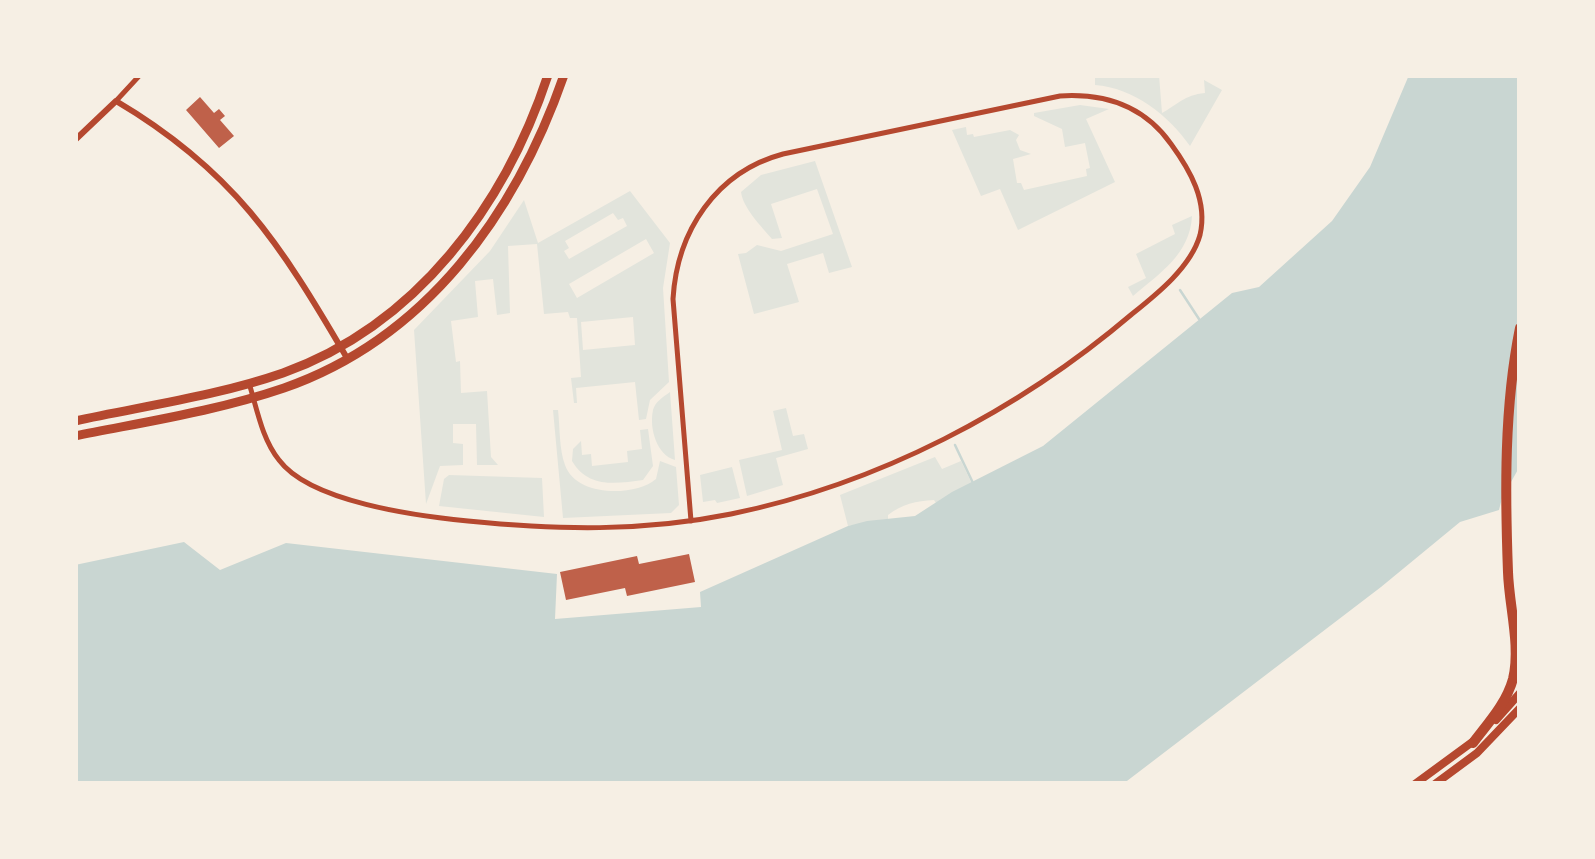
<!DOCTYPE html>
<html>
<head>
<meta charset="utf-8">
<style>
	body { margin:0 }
	#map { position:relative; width:1595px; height:859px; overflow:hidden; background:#f6efe4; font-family:"Space Grotesk",sans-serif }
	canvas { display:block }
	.frame { position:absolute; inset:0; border:78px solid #f6efe4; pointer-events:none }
</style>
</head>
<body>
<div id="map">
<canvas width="1595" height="859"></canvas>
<div class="frame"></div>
</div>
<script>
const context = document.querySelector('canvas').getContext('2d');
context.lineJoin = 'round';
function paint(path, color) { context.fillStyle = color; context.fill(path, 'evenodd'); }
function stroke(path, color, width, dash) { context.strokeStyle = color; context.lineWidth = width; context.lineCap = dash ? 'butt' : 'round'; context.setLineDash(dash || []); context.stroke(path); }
paint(new Path2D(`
	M1095 75H1159L1162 113C1177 105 1184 95 1205 93L1204 80 1222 90 1190 146C1168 115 1134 88 1095 85Z
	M1080 105 1109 109 1086 119 1115 182 1018 230 1000 189 981 196 952 130 966 127 967 135 973 134 974 137 1010 130 1019 135 1016 140 1020 150 1031 154 1013 159 1017 183H1021L1024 190 1087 176 1086 169 1090 168 1085 143 1065 147 1062 129 1034 116V113Z
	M815 161 852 267 829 273 823 253 787 264 799 302 754 314 738 254 746 253 757 245 781 251 833 234 817 189 771 204 782 238 772 239C761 226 743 208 741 192L761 175Z
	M630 191 670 243 663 288 669 382 650 400 646 419 639 420 635 382 576 388 577 403H574L571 378 581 377 577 318H570L568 312 544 314 537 244 508 246 510 313 497 315 493 279 475 281 478 317 451 321 456 362 460 361 461 393 487 391 491 457 498 465H477L476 424H453V443L463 444V465L440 466 426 504 414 330 490 251 524 200 538 243ZM613 213 618 220 623 218 627 226 569 259 564 251 569 248 565 241ZM646 239 654 253 577 298 569 284ZM633 317 635 345 583 350 581 322Z
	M1192 216C1190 254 1160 273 1133 296L1128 287 1146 278 1136 254 1175 234 1172 225Z
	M670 392 675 460C657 455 649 429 653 410 655 402 663 397 670 392Z
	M786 408 793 436 804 434 808 449 776 458 783 485 747 496 739 460 782 450 773 411Z
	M553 410H558C560 427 559 449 565 465 576 497 635 497 656 479L660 461 676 467 679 505 671 513 563 518Z
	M648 429 653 466 643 480C615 484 588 488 572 461L573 449 581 441 582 455 591 454 592 466 628 462 627 451 642 449 640 430Z
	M935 457 942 469 961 461 972 484 936 503 934 500C916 501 902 504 888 515V519L848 526 840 495Z
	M732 467 740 498 717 503 715 500 703 502 700 475Z
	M449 475 542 478 544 517 439 506 444 479Z`), '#e2e4dc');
paint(new Path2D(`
	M1409 75H1520V466L1502 498 1499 510 1460 522 1381 587 1123 784H75V565L184 542 220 570 286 543 557 574 555 619 701 607 700 592 848 526 867 521 915 516 952 492 1043 446 1232 293 1259 287 1332 221 1370 167Z`), '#c9d6d2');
stroke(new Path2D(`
	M1180 290 1199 319
	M955 445 973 483`), '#c9d6d2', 2.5);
paint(new Path2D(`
	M200 97 214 113 219 109 225 116 220 120 234 136 219 148 186 110Z
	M689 554 695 582 627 596 625 588 566 600 560 572 637 556 639 564Z`), '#bf614a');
stroke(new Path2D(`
	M116 101 140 75
	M249 383C257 409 262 439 279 460 310 502 417 516 468 521 557 530 642 532 731 514 878 484 1018 411 1132 314 1157 294 1191 267 1200 235 1208 201 1190 170 1171 144 1144 106 1106 93 1060 96L783 154C716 172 677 231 673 299L691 521`), '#b5482f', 5);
stroke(new Path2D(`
	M75 140 116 101C233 170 280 243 347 358`), '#b5482f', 6);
stroke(new Path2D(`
	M1496 720 1520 693
	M1415 784 1475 740
	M1435 784 1477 753 1520 708`), '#b5482f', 8);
stroke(new Path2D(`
	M75 421C144 406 217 396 283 373 417 325 505 205 548 75
	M75 436C144 422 217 411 284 388 427 338 516 213 564 75`), '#b5482f', 9);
stroke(new Path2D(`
	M1473 743C1488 723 1506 704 1513 679 1521 646 1509 606 1508 572 1505 492 1504 407 1520 328`), '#b5482f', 10);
</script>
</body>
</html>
